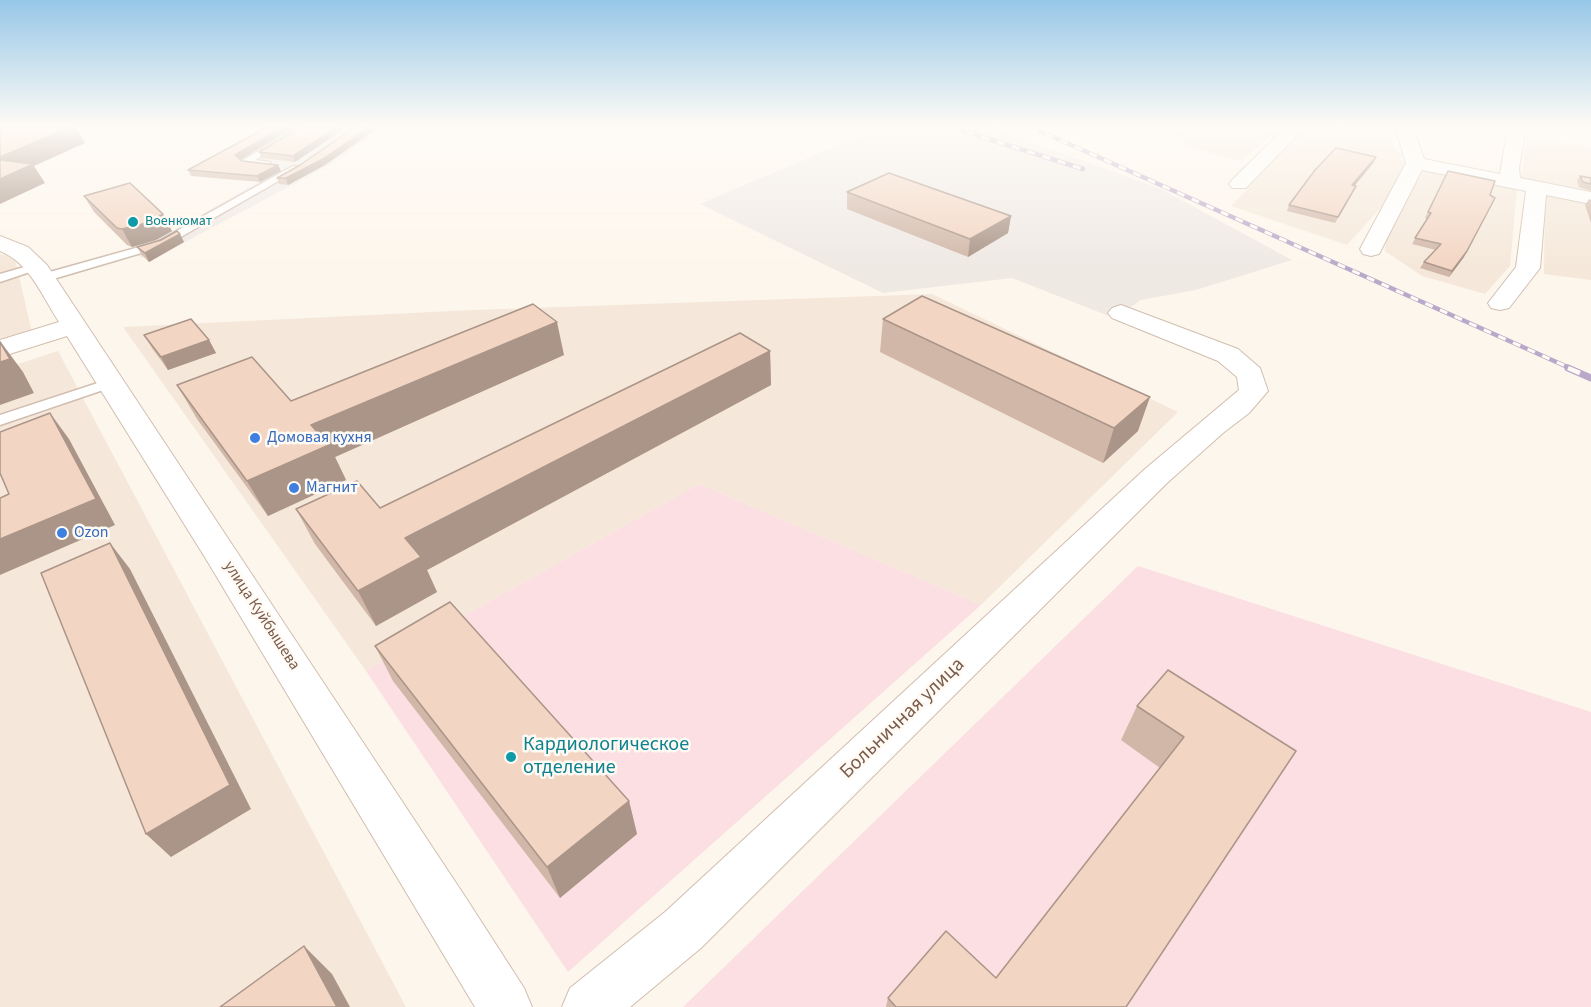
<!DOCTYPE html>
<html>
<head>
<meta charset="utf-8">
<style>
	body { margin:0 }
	canvas { display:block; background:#fdf6ec }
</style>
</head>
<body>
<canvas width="1591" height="1007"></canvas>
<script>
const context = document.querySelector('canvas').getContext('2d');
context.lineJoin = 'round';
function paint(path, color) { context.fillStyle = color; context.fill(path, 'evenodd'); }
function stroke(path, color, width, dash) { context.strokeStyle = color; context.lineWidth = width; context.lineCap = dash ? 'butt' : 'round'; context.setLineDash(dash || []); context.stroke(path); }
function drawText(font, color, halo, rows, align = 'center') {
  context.font = font + ' "Source Sans 3",sans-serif'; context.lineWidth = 5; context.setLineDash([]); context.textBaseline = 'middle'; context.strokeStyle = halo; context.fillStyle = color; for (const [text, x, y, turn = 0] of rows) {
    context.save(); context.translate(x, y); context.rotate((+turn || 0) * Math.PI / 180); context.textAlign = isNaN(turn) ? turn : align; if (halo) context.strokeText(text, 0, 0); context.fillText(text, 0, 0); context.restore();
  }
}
paint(new Path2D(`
	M1187 127H1248L1277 134 1239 161 1168 140Z
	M1307 127 1327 130 1331 127 1389 129 1395 150 1403 154 1400 160 1406 163 1385 203 1347 245 1231 206Z
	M1527 138 1591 147V195L1521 181Z
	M1426 168 1517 189 1510 266 1485 294 1422 276 1385 251 1387 230Z
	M1545 193 1591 202V280L1544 274Z
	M0 254 14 256 32 332 0 342Z
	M932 294 1178 412 981 605 699 484 366 671 123 327 473 310Z
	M58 351 406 1007H0V370Z`), '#f5e8da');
paint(new Path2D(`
	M281 127H384L335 162 174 248 142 258 131 249 172 231 278 171 211 164Z
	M866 127H991L1161 189 1292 260 1196 290 1141 300 1114 318 1012 278 883 293 700 204 867 133 861 130Z`), '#efe9e4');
paint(new Path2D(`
	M699 484 981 605 568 972 366 671Z
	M1138 566 1591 712V1007H683Z`), '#fbdfe3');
const lane = new Path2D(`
	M299 127H309L255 160 270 162V166L245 165 240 162Z
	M293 166 301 168 165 246 43 282 37 278 39 275 157 242Z
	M38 263 44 266 42 268 0 282V274Z
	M110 379 117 383 115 386 0 425V415Z`);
const street = new Path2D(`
	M1286 127H1305L1246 188H1232L1229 184 1232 180Z
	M1395 127H1413L1424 159 1500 174 1508 127H1526L1519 168 1520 178 1591 192V204L1546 195 1540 268 1509 308 1500 310 1491 308 1488 303 1516 267 1526 191 1422 170 1379 254 1371 256 1363 254 1360 249 1406 163Z
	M0 236 28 247 47 265 466 898 524 988 532 1007H475L206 559 67 336 0 357V340L59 322C42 296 30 263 0 251Z
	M1121 305 1238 349 1260 368 1268 391 1249 413 1223 433 1167 483 701 948 630 1007H562L570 988 665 912 1145 469 1239 390 1237 377 1218 361 1112 318 1108 313 1112 308Z`);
stroke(lane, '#d1beb0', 3);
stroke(street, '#d1beb0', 2);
paint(lane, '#fff');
paint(street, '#fff');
const railFar1 = new Path2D(`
	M951 127 1083 169
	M1031 127 1572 369`);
const rail = new Path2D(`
	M1568 368 1591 378`);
stroke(railFar1, '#b9a8c9', 4.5);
stroke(rail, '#b9a8c9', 7);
stroke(railFar1, '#fffaf3', 3, [8]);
stroke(rail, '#fffaf3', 4.5, [13]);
paint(new Path2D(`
	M267 127H295L240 160 242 161 278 165 281 171 260 182 191 176 188 170Z
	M301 127 295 162 262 158 259 152Z
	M355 127H379L325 165 288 185 279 184 277 178 300 165Z
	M1376 157 1374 162 1354 186 1353 192 1335 223 1287 211 1289 205Z
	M1448 171 1464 257 1449 277 1420 268 1424 262 1436 250 1412 244 1427 219 1425 218Z
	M1580 176 1591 178V191L1579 187 1577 181Z
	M847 192 1011 216 1008 233 968 257 847 209Z
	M84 196 172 231 156 240 132 247 127 245 94 212Z
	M1589 199 1591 200V223L1585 205Z
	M184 242 149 262 142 255 137 247Z
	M883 319 1138 431 1103 463 880 352Z
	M144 335 209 340 216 353 168 370 152 348Z
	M770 351 771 385 427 570 437 592 376 626 315 544 296 509 380 508Z
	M564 355 335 457 346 480 268 516 197 419 177 385 291 401Z
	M375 646 629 801 637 834 560 898 393 681Z
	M1137 706 1296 751 1126 1007H886L888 998 996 978 1160 768 1121 740Z`), '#d1b7a8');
paint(new Path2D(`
	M71 127H76L85 143 34 166 45 183 0 204V157Z
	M283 127H295L238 161 235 155Z
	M337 127H347L295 162 293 156Z
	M369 127H379L325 165 288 185 286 178Z
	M1376 157 1374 162 1350 191 1352 185Z
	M278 165 281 171 260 182 257 176Z
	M163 214 172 231 156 240 132 247 122 229Z
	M1011 216 1008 233 968 257 970 239Z
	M180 234 184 242 149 262 145 253Z
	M1467 251 1464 257 1449 277 1452 271Z
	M557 322 564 355 335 457 346 480 268 516 247 481 311 425Z
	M209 340 216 353 168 370 161 357Z
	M0 341 23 372 34 393 0 405Z
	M770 351 771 385 427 570 437 592 376 626 358 591 405 538Z
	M1150 397 1138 431 1103 463 1114 428Z
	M50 413 69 439 115 525 0 575V539Z
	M110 543 130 569 251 809 171 857 146 834Z
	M629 801 637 834 560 898 547 867Z
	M304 946 332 974 350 1007H337Z`), '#aa9588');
const building = new Path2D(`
	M0 127H71L0 157Z
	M267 127H283L235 155 242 161 278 165 257 176 188 170Z
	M301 127H337L293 156 259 152Z
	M355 127H369L323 159 286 178H277L300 165Z
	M1336 148 1376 157 1352 185 1356 186 1338 217 1289 205 1315 170Z
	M0 160 33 164 0 179Z
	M1448 171 1495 181 1490 195 1495 198 1467 251 1452 271 1424 262 1441 244 1415 238 1431 213 1428 212Z
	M889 173 1011 216 970 239 847 192Z
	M1580 176 1591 178V184L1583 182Z
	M130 183 163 214 147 223 122 229 117 228 84 196Z
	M177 231 180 234 145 253 137 247 161 240Z
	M922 296 1150 397 1114 428 883 319Z
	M533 304 557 322 311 425 329 445 247 481 177 385 252 357 291 401Z
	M191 319 209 340 161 357 144 335Z
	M740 333 770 351 405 538 421 557 358 591 296 509 357 481 380 508Z
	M0 342 10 359 0 362Z
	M50 413 96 499 0 539V498L9 494 0 473V432Z
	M110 543 230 785 146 834 41 573Z
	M450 602 629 801 547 867 375 646Z
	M1168 670 1296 751 1126 1007H896L888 998 946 931 996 978 1184 737 1137 706Z
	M304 946 337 1007H220Z`);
paint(building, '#f3d5c3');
stroke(building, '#aa9588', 1.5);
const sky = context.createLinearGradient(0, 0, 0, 268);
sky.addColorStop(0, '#97c7e8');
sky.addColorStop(0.47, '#fefbf6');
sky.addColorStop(1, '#fefbf600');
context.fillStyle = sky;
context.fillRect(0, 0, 1591, 268);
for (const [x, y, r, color] of [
	[133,222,6,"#0f9aa8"],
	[255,438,6,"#3f7fe0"],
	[294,488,6,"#3f7fe0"],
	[62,533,6,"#3f7fe0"],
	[511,757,6,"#0f9aa8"]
]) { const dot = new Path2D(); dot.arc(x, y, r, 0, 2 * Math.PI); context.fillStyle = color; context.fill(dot); stroke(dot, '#fffaf3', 2); }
drawText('14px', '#0d838f', '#fffaf3', [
	["Военкомат",145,222]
], 'left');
drawText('16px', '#366cbe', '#fffaf3', [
	["Домовая кухня",267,438],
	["Магнит",306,488],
	["Ozon",74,533]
], 'left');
drawText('16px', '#7a5c4d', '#fffaf3', [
	["улица Куйбышева",261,616,57]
]);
drawText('20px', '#7a5c4d', '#fffaf3', [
	["Больничная улица",903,719,-44]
]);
drawText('20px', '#0d838f', '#fffaf3', [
	["Кардиологическое",523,746],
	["отделение",523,769]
], 'left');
</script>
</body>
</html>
